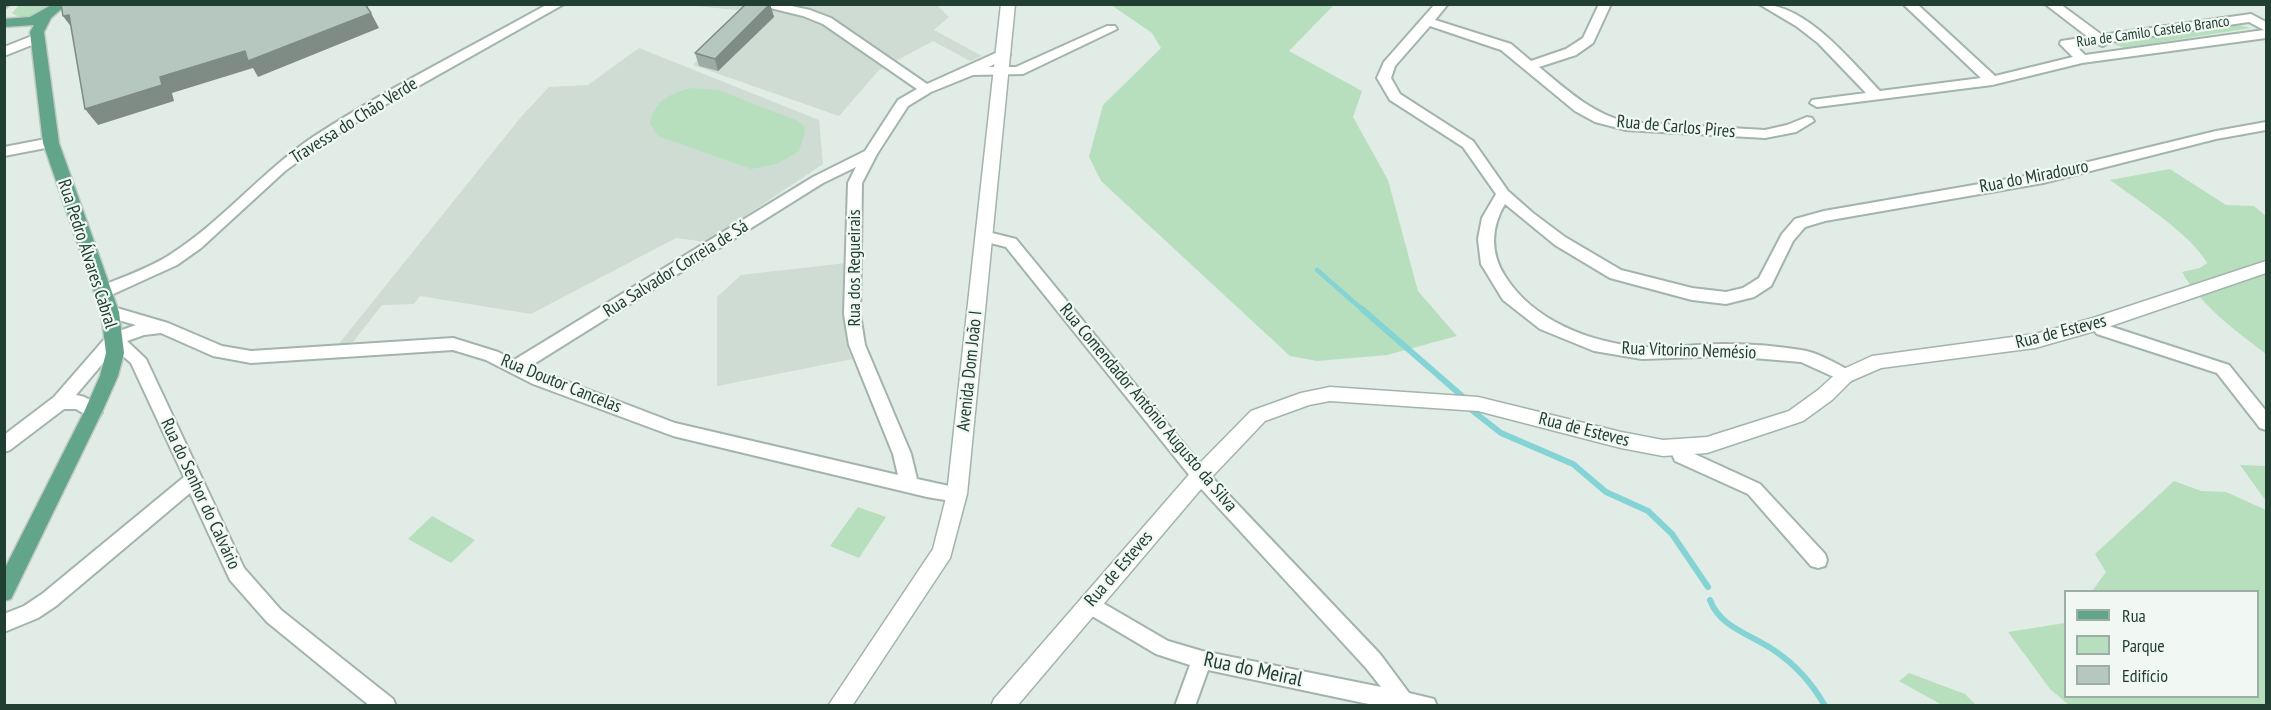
<!DOCTYPE html>
<html>
<head>
<meta charset="utf-8">
<style>
	body { margin:0 }
	#map { position:relative; width:2271px; height:710px; overflow:hidden; background:#e0ece5; font-family:"PT Sans Narrow",sans-serif }
	canvas { display:block }
	.frame { position:absolute; inset:0; border:6px solid #203e32; pointer-events:none }
	.legend { position:absolute; left:2064px; top:590px; width:195px; height:108px; box-sizing:border-box; background:#f1f8f4; border:2px solid #9daea6; margin:0; padding:8px 10px; list-style:none; font-size:18px; color:#203e32 }
	.legend li { display:flex; align-items:center; gap:12px; height:30px }
	.legend b { width:30px; border:2px solid #9daea6 }
</style>
</head>
<body>
<div id="map">
<canvas width="2271" height="710"></canvas>
<div class="frame"></div>
<ul class="legend">
<li><b style="height:8px;background:#62a58a"></b>Rua</li>
<li><b style="height:16px;background:#b8dfbd"></b>Parque</li>
<li><b style="height:16px;background:#b5c7be"></b>Edifício</li>
</ul>
</div>
<script>
const context = document.querySelector('canvas').getContext('2d');
context.lineJoin = 'round';
function paint(path, color) { context.fillStyle = color; context.fill(path, 'evenodd'); }
function stroke(path, color, width, dash) { context.strokeStyle = color; context.lineWidth = width; context.lineCap = dash ? 'butt' : 'round'; context.setLineDash(dash || []); context.stroke(path); }
function drawText(font, color, halo, rows, align = 'center') {
  context.font = font + ' "PT Sans Narrow",sans-serif'; context.lineWidth = 4.5; context.setLineDash([]); context.textBaseline = 'middle'; context.strokeStyle = halo; context.fillStyle = color; for (const [text, x, y, turn = 0] of rows) {
    context.save(); context.translate(x, y); context.rotate((+turn || 0) * Math.PI / 180); context.textAlign = isNaN(turn) ? turn : align; if (halo) context.strokeText(text, 0, 0); context.fillText(text, 0, 0); context.restore();
  }
}
paint(new Path2D(`
	M685 5H937L949 17 934 30 982 56 970 61 933 41 879 70 839 116 693 65 747 11Z
	M639 48 819 120 823 164 706 242 676 238 531 314 420 296 414 304 382 305 353 342 338 345 521 117 549 87 588 85Z
	M846 263 848 350 852 359 717 386V297L741 275Z`), '#cedcd4');
paint(new Path2D(`
	M19 5H50C41 14 23 22 12 13Z
	M1111 5H1334L1289 51 1362 91 1353 117 1388 180 1418 291 1457 336 1387 355 1317 361 1290 356 1101 181 1089 157 1103 105 1161 48 1152 33Z
	M2240 25 2251 28 2124 48 2114 44 2116 42Z
	M690 88 718 90 796 120 804 126 805 133 799 151 777 164 751 169 658 136 650 123C656 99 668 95 690 88Z
	M2170 169 2226 205 2254 206 2266 216V354C2235 330 2202 307 2182 272L2200 268 2207 263C2190 233 2138 201 2110 180Z
	M2240 465 2266 466V501Z
	M2174 481 2201 491 2226 492 2266 510V705H2069L2050 689 2008 632 2065 623 2066 696H2258V592L2092 591 2106 572 2095 554Z
	M858 507 886 517 859 558 830 546Z
	M432 516 475 540 451 563 408 539Z
	M1909 673 1965 694 1976 705H1942L1899 681Z`), '#b8dfbd');
stroke(new Path2D(`
	M1317 270 1364 311`), '#84d3d5', 4.5);
stroke(new Path2D(`
	M1362 309 1462 396
	M1469 408 1501 433 1573 464 1606 492 1648 511 1672 534 1708 587
	M1710 600C1720 628 1753 635 1775 651 1796 665 1813 685 1825 706`), '#84d3d5', 6);
const minor = new Path2D(`
	M548 4H564L374 111 322 144 285 171 201 248 177 265 109 296H97L95 292 97 288C120 278 147 269 168 256 221 223 261 172 313 137 388 88 469 48 548 4Z
	M754 4H782L810 10 831 18 927 84 998 52H1008L1010 55 989 67H1016L1107 26H1115L1117 29 1023 74 973 75 931 92 908 106 877 154 862 183 860 314 865 345 911 454 917 479 963 489 966 494 963 499 957 502 927 497 673 436 533 384 486 360 453 350 251 363 213 356 161 333 144 335 127 341 146 359 244 568 281 610 393 699 396 706H370L267 622 230 580 190 493 56 606 38 618 4 632V614L24 606 42 594 184 477 131 363 115 349 76 395C86 396 97 403 102 412L99 417 93 419 76 409H64L10 450 4 452V435L54 397 108 335 136 325 104 316 102 312 104 308 110 306 168 323 222 346 251 351 453 338 498 352 514 360 813 177 865 151 898 100 917 89 823 24 803 16ZM856 167 848 183 844 314 849 345 893 454 898 475 675 423 529 367 823 183Z
	M1435 4H1448L1435 20 1511 44 1531 61 1566 49 1583 38 1599 4H1611L1593 43 1576 55 1539 67C1567 90 1590 112 1626 122L1765 130 1787 125 1807 117 1812 118 1814 121 1796 132 1765 138 1626 130 1595 122 1575 111 1501 50 1430 26 1395 66 1391 78 1400 94 1473 141 1508 191 1533 213 1565 237 1621 270 1692 288 1726 292 1743 288 1759 278 1782 234 1795 219 1824 211 2043 173 2216 131 2266 122V130L2216 139 2043 183 1825 221 1805 227 1793 241 1771 286 1754 297 1726 304 1692 300 1610 278 1555 245 1505 204C1491 227 1490 253 1505 276 1533 321 1591 343 1642 347 1670 349 1700 343 1728 344 1752 344 1777 346 1801 350 1818 352 1836 364 1851 371L1853 376 1851 381 1845 382 1801 362 1729 356 1642 359 1594 351 1540 329 1503 300 1481 264 1478 239 1482 218 1496 194 1463 147 1390 100 1377 78 1384 62Z
	M1759 4C1806 4 1849 59 1880 91L1981 78 1903 4H1917L1995 76 2073 57 2060 44 2061 41 2088 37 2045 4H2060L2102 35 2251 14 2266 22V38L2082 63 1992 85 1817 107 1810 103 1812 100 1866 93 1818 43 1796 26ZM2249 22 2264 30 2085 55 2076 46 2097 44 2103 46 2109 42Z
	M37 34 43 38 42 41 4 56V47Z
	M51 138 58 143 56 146 4 156V147Z
	M984 231 1016 239 1206 471 1380 654 1409 693 1434 699 1437 706H1378L1208 670 1195 706H1175L1190 665 1156 654 1082 610 1079 604 1082 598 1089 595 1168 641 1202 651 1381 687 1366 668 1194 481 1006 247 979 240 976 236Z
	M2096 318 2109 326 2229 365 2266 411V430L2260 428 2217 373 2097 334 2088 324 2090 320Z
	M1678 440 1684 442 1688 451 1760 484 1825 554 1827 560 1825 566 1818 568 1811 566 1748 494 1675 461 1669 447 1672 442Z`);
const tertiary = new Path2D(`
	M1001 4H1015L967 494 950 558 852 706H828L933 549 947 494Z
	M2266 261V273L2102 329 2035 348 1881 368 1851 381 1832 400 1803 421 1707 453 1663 456 1621 448 1478 411 1330 401 1309 405 1265 421 1207 482 1017 706H991L994 699 1193 470 1251 411 1301 393 1330 387 1478 397 1621 432 1663 440 1707 437 1789 411 1818 390 1839 371 1872 356 2035 334 2093 318Z`);
const primary = new Path2D(`
	M4 4H11L4 9Z
	M53 4H67L51 18 44 32 59 143 119 312 124 353 118 376 102 412 11 599 4 601V570L84 412 100 376 106 353 101 312 43 143 30 32 34 25 4 27V19L30 17Z`);
stroke(minor, '#a3b4ac', 4);
stroke(tertiary, '#a3b4ac', 3);
stroke(primary, '#c1c9c6', 3);
paint(minor, '#fff');
paint(tertiary, '#fff');
paint(primary, '#62a58a');
paint(new Path2D(`
	M770 4 774 17 718 71 699 66 695 53Z`), '#9caba3');
paint(new Path2D(`
	M770 4 774 17 718 71 715 59Z
	M371 13 379 28 258 77 253 68 172 93 174 101 98 125 85 109 160 77Z
	M69 15 75 32 63 16Z`), '#7f8b85');
const building = new Path2D(`
	M61 4H365L371 13 248 61 245 51 160 77 162 85 85 109 69 15 63 16Z
	M746 4H770L715 59 695 53Z`);
paint(building, '#b5c7be');
stroke(building, '#7f8b85', 1.5);
drawText('15px', '#203e32', '#f1f8f4', [
	["Rua de Camilo Castelo Branco",2153,32,-8]
]);
drawText('18px', '#203e32', '#f1f8f4', [
	["Travessa do Chão Verde",354,121,-32],
	["Rua de Carlos Pires",1676,127,5],
	["Rua do Miradouro",2034,177,-11],
	["Rua Pedro Álvares Cabral",87,254,72],
	["Rua dos Regueirais",855,268,-90],
	["Rua Salvador Correia de Sá",676,269,-32],
	["Rua de Esteves",2061,332,-14],
	["Rua Vitorino Nemésio",1689,351,2],
	["Avenida Dom João I",970,371,-84],
	["Rua Doutor Cancelas",561,384,22],
	["Rua Comendador António Augusto da Silva",1148,408,50],
	["Rua de Esteves",1584,430,14],
	["Rua do Senhor do Calvário",200,494,65],
	["Rua de Esteves",1119,569,-49]
]);
drawText('21px', '#203e32', '#f1f8f4', [
	["Rua do Meiral",1253,670,12]
]);
</script>
</body>
</html>
